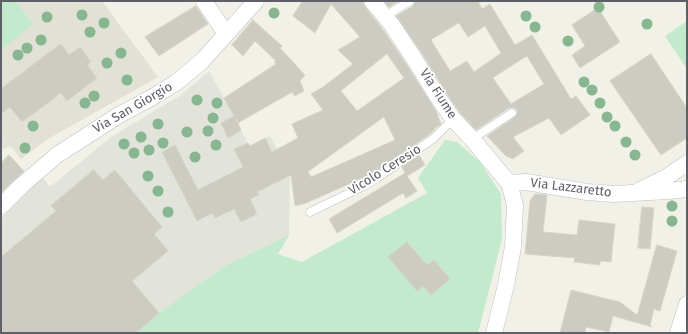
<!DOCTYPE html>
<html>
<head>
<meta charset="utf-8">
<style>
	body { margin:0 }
	#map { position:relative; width:688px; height:334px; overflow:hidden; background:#f1f1e7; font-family:"Fira Sans",sans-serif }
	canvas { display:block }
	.frame { position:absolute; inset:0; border:2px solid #5e6068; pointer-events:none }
</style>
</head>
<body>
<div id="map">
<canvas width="688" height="334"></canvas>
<div class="frame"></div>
</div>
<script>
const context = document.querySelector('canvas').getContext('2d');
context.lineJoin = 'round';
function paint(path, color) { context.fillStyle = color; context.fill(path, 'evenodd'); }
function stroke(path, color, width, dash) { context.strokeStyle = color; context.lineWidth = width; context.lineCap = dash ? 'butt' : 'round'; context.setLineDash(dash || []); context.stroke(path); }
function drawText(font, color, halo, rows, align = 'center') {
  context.font = font + ' "Fira Sans",sans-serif'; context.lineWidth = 3.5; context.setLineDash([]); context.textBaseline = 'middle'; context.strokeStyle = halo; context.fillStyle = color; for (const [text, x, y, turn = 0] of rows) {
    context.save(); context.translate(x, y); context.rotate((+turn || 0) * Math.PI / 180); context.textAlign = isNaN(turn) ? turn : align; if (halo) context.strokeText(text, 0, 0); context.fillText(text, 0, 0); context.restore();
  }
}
paint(new Path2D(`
	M209 71 234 116 249 146 270 136 290 172 289 235 226 265 159 313 136 333H1V218L42 177 50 187 111 137 181 95Z
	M1 135 11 146 1 150Z`), '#e2e3db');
paint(new Path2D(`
	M1 1H102L158 77 48 139 21 159 1 135Z`), '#e1e1d5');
paint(new Path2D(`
	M4 1H15L33 24 1 50V3Z
	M687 21V69L665 36Z
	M445 140 457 142 480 162 501 194 502 239 478 333H136L159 313 226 265 289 235 278 254 302 262 427 193 418 178Z`), '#c3eacc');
const building = new Path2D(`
	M303 1H363L365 7 384 31 407 65 436 111 441 124 434 129V130L430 134 374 173 306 203 295 206 291 175 257 192 259 195 250 199 257 214 241 222 234 209 215 218 212 213 197 221 162 152 175 145 198 190 243 167 234 149 248 143 250 146 265 138 272 152 298 138 292 124 323 110 311 94 323 87 353 64 338 50 360 37 331 4 315 33 293 16ZM387 54 404 78 357 111 341 91ZM384 117 395 140 311 177 308 172Z
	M384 1H399L389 7Z
	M415 1H478L482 9 490 4 515 45 532 35 571 99 576 96 590 115 561 135 549 118 513 137 524 151 513 159 506 156 487 136 515 117 517 113V110L514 108H509L476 130 460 113 447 94 423 55 396 16 413 6ZM459 23 468 37 485 26 501 53 474 72 467 61 450 71 431 40ZM527 56 544 84 511 104 493 78Z
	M196 6 208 24 159 56 145 37Z
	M598 8 620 42 580 68 572 55 585 46 572 25Z
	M253 20 282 46 280 48 305 75 300 81 304 91 295 96 292 92 238 123 236 119 241 130 228 138 221 123 234 116 224 98 276 64 274 62 276 61 255 41 243 56 232 45Z
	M61 44 69 55 80 47 91 62 87 65 97 78 67 101 61 93 22 122 10 107 1 114V89Z
	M651 54 687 108V138L661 155 610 81Z
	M9 155 24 171 1 193V163Z
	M419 155 425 165 407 176 417 191 406 198 403 193 337 233 329 219 405 173 402 167Z
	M94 170 103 180 115 170 162 227 154 234 168 251 132 281 159 313 136 333H1V257L56 211 51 206Z
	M535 194 547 195 543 232 577 235 579 220 615 224 611 262 600 261V265L574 262 575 258 525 254 530 201Z
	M642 207 654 208 650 249 638 248Z
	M407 242 427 265 434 260 450 279 431 295 423 286 417 291 388 257Z
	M657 245 677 251 660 311 654 309 650 325 652 327 613 316 609 332 586 327 585 333H560L571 290 620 302 637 315Z`);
paint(building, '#ccccc3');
stroke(building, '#d7d5c5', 1);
const service = new Path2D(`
	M385 16 410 1
	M472 139 512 113
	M310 212 364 186 377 178 434 138 453 119`);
const minor = new Path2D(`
	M204 1 226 34
	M372 1 392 25 415 60 439 99 453 119 472 139 509 183 515 205 513 247 506 285 494 333
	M509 183 526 182 587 192 614 194 669 191 687 189
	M640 190 665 178 687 163
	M1 206 22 185 57 155 119 115 151 98 177 82 202 61 256 1
	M678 333 687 304`);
stroke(service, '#bebfc6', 9);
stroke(minor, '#bebfc6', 17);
stroke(service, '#fff', 8);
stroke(minor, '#fff', 16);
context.fillStyle = '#87b690';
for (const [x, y] of [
	[599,7],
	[274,13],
	[82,15],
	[526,16],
	[47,17],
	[104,23],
	[647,24],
	[535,27],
	[90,32],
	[41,40],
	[568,41],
	[27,48],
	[121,53],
	[18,55],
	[107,63],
	[127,80],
	[584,82],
	[592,90],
	[94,96],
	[197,100],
	[85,103],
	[217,103],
	[600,103],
	[607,117],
	[213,118],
	[158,124],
	[33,126],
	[615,126],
	[208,131],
	[187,132],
	[141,137],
	[626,142],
	[163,143],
	[124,144],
	[216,145],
	[25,148],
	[149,150],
	[134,153],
	[635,155],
	[195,157],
	[148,176],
	[158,191],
	[672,206],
	[168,212],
	[672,221]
]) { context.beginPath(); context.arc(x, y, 5.5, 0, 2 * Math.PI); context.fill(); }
drawText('13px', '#5e6068', '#fff', [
	["Via Fiume",438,94,57],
	["Via San Giorgio",133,108,-30],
	["Vicolo Ceresio",385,170,-32],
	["Via Lazzaretto",571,188,7]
]);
</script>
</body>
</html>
